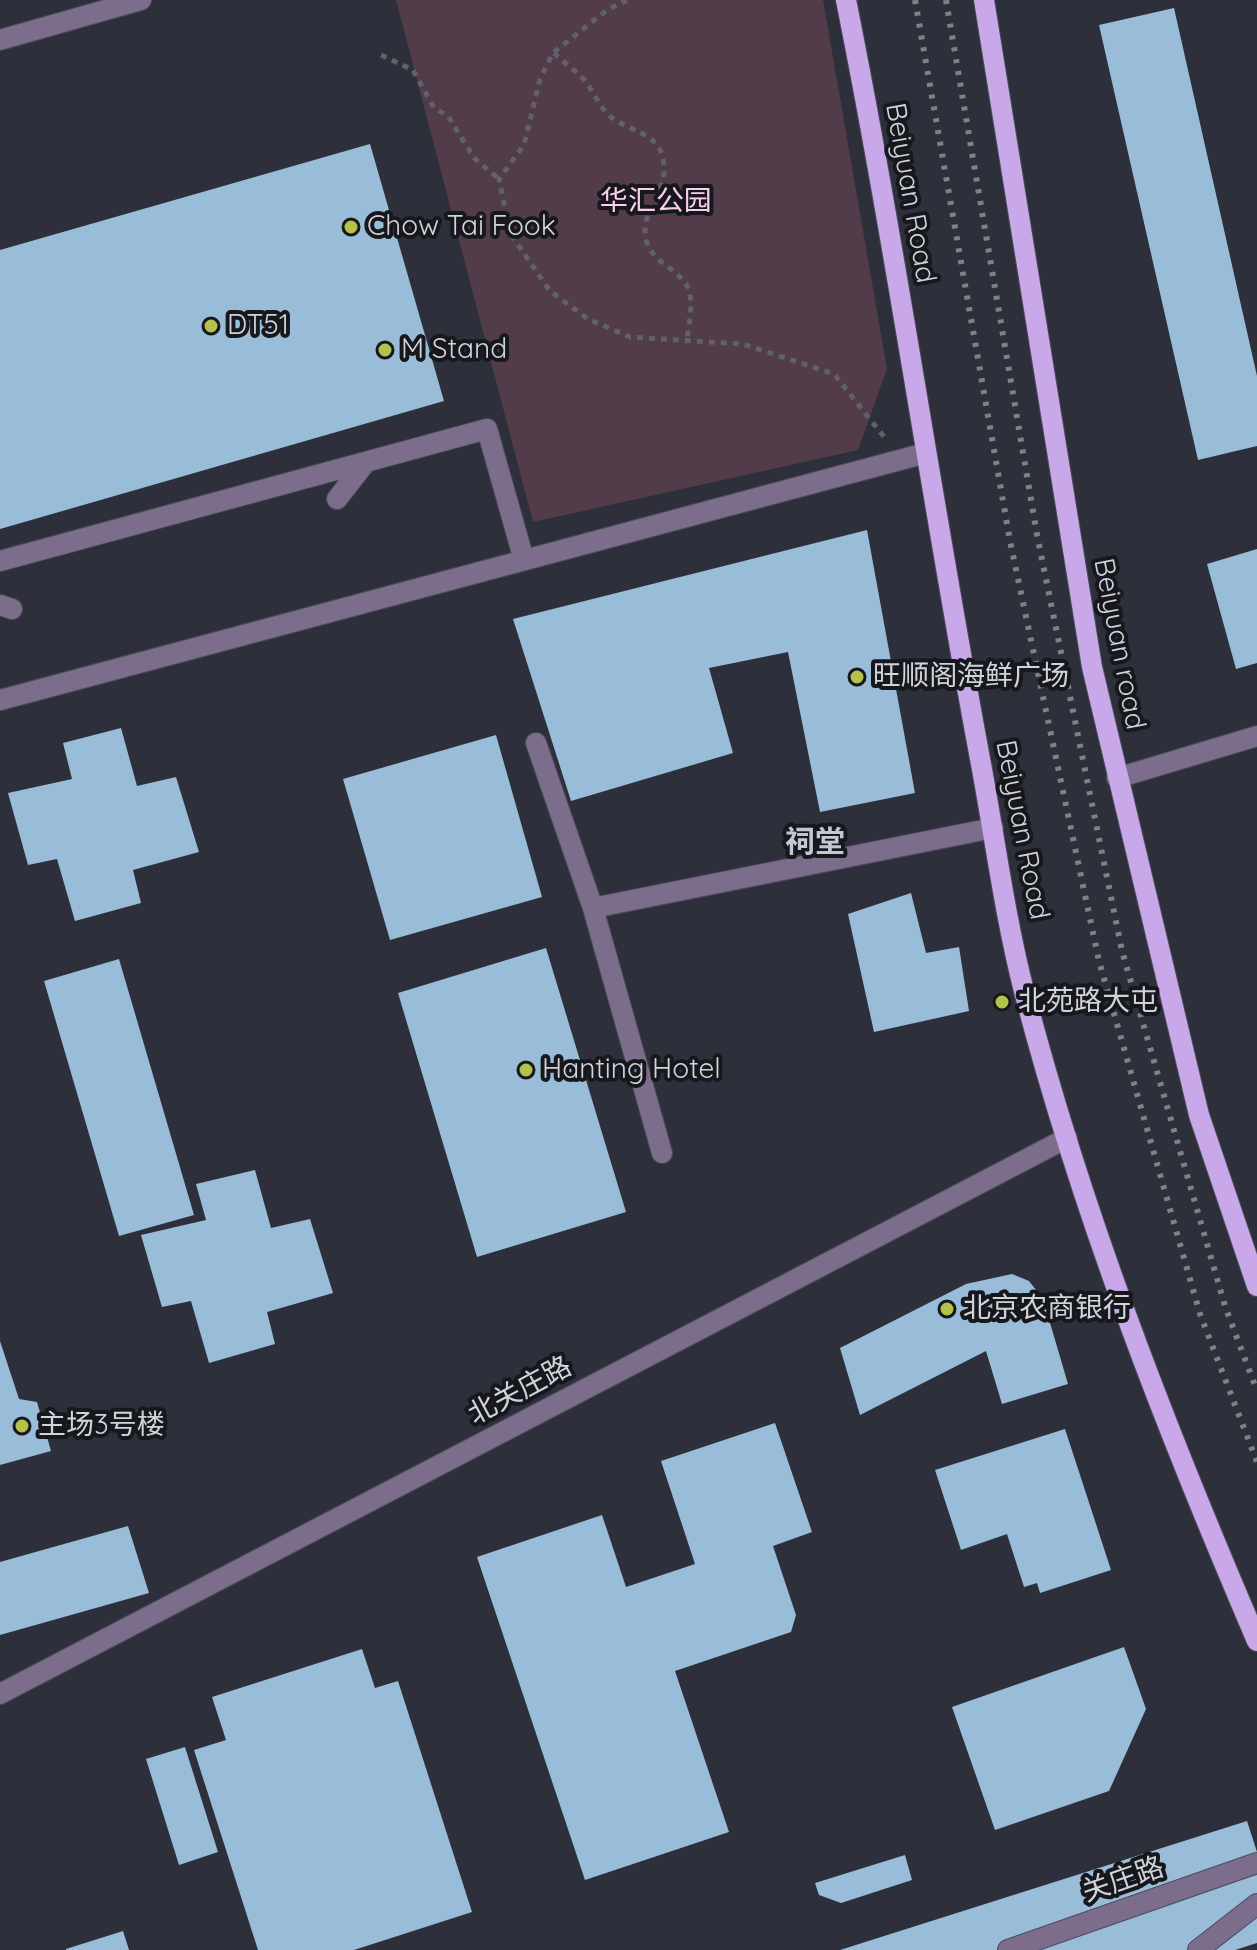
<!DOCTYPE html>
<html>
<head>
<meta charset="utf-8">
<style>
	body { margin:0 }
	canvas { display:block; background:#2d2f3b }
</style>
</head>
<body>
<canvas width="1257" height="1950"></canvas>
<script>
const context = document.querySelector('canvas').getContext('2d');
context.lineJoin = 'round';
function paint(path, color) { context.fillStyle = color; context.fill(path, 'evenodd'); }
function stroke(path, color, width, dash) { context.strokeStyle = color; context.lineWidth = width; context.lineCap = dash ? 'butt' : 'round'; context.setLineDash(dash || []); context.stroke(path); }
function drawText(font, color, halo, rows, align = 'center') {
  context.font = font + ' Quicksand,"Noto Sans SC",sans-serif'; context.lineWidth = 8; context.setLineDash([]); context.textBaseline = 'middle'; context.strokeStyle = halo; context.fillStyle = color; for (const [text, x, y, turn = 0] of rows) {
    context.save(); context.translate(x, y); context.rotate((+turn || 0) * Math.PI / 180); context.textAlign = isNaN(turn) ? turn : align; if (halo) context.strokeText(text, 0, 0); context.fillText(text, 0, 0); context.restore();
  }
}
paint(new Path2D(`
	M396 0H823L887 369 858 450 533 522Z`), '#523c4a');
paint(new Path2D(`
	M1174 8 1257 376V446L1198 460 1099 25Z
	M370 144 444 401 0 529V250Z
	M867 530 915 793 820 812 788 652 709 668 733 753 571 801 513 619Z
	M1257 549V663L1236 669 1207 564Z
	M121 728 137 786 176 777 199 852 133 870 141 903 75 921 57 859 28 865 8 793 72 779 63 743Z
	M496 735 542 897 390 940 343 779Z
	M911 893 926 953 959 947 969 1011 874 1032 848 914Z
	M546 948 626 1212 477 1257 398 993Z
	M119 959 194 1215 119 1236 44 981Z
	M255 1170 271 1228 310 1219 333 1293 267 1312 275 1344 209 1363 191 1301 162 1307 141 1235 206 1220 196 1184Z
	M1012 1274 1029 1281 1043 1299 1068 1384 1002 1404 986 1351 860 1415 840 1348 966 1284Z
	M0 1341 19 1399 37 1402 51 1451 0 1465Z
	M775 1423 812 1532 773 1546 796 1615 791 1632 675 1671 729 1832 585 1880 477 1557 602 1515 626 1587 695 1564 661 1461Z
	M1065 1429 1111 1570 1040 1593 1037 1583 1024 1587 1007 1534 961 1550 935 1470Z
	M128 1526 149 1593 0 1635V1562Z
	M1124 1647 1146 1709 1109 1791 995 1830 952 1707Z
	M362 1649 375 1688 398 1681 472 1912 354 1950H258L194 1750 226 1740 212 1697Z
	M185 1747 218 1852 179 1865 146 1759Z
	M1247 1821 1257 1852V1943L1235 1950H840Z
	M905 1855 912 1880 841 1903 819 1895 815 1883Z
	M123 1931 129 1950H66V1949Z`), '#99bcd9');
const minor = new Path2D(`
	M0 40 141 0
	M337 499 366 462
	M0 561 487 429 524 560
	M0 605 12 609
	M0 700 926 453
	M536 743 593 908
	M1117 778 1257 736
	M662 1153 593 908 993 828
	M0 1694 1067 1138
	M1008 1950 1257 1863
	M1198 1950 1257 1904`);
const major = new Path2D(`
	M846 0C897 254 933 510 981 764 995 839 1005 917 1024 991 1082 1214 1166 1429 1257 1641
	M984 0 1092 667 1199 1115 1257 1286`);
stroke(minor, '#4b4d58', 22);
stroke(major, '#4b4d58', 22);
stroke(new Path2D(`
	M627 0 607 10 553 53 540 79 524 145 499 179 510 233 550 291 588 319 630 337 743 344 834 374 885 438
	M554 53C564 63 577 71 586 82 594 93 601 109 611 117 634 134 664 133 664 169 665 195 640 212 646 239 650 261 676 268 686 284 695 299 689 323 687 339
	M381 55 413 70 434 108 448 116 474 158 499 179`), '#5f616b', 5, [6, 6]);
stroke(minor, '#7c6d8d', 20);
stroke(major, '#c9a8ea', 20);
stroke(new Path2D(`
	M915 0 1010 541 1099 961 1200 1314 1257 1462
	M946 0 1037 535 1122 951 1225 1306 1257 1391`), '#7f818a', 6, [4, 8]);
for (const [x, y, r, color] of [
	[351,227,8,"#b5c249"],
	[211,326,8,"#b5c249"],
	[385,350,8,"#b5c249"],
	[857,677,8,"#b5c249"],
	[1002,1002,8,"#b5c249"],
	[526,1070,8,"#b5c249"],
	[947,1309,8,"#b5c249"],
	[22,1426,8,"#b5c249"]
]) { const dot = new Path2D(); dot.arc(x, y, r, 0, 2 * Math.PI); context.fillStyle = color; context.fill(dot); stroke(dot, '#17181d', 3); }
drawText('28px', '#d1d3da', '#17181d', [
	["Beiyuan Road",910,193,80],
	["Beiyuan road",1119,644,79],
	["Beiyuan Road",1022,830,79],
	["北关庄路",520,1391,-28],
	["关庄路",1123,1880,-19]
]);
drawText('28px', '#fecded', '#17181d', [
	["华汇公园",656,202]
]);
drawText('28px', '#d1d3da', '#17181d', [
	["Chow Tai Fook",367,227],
	["DT51",227,326],
	["M Stand",401,350],
	["旺顺阁海鲜广场",873,677],
	["北苑路大屯",1018,1002],
	["Hanting Hotel",542,1070],
	["北京农商银行",963,1309],
	["主场3号楼",38,1426]
], 'left');
drawText('bold 30px', '#c3c6d5', '#17181d', [
	["祠堂",815,843]
]);
</script>
</body>
</html>
